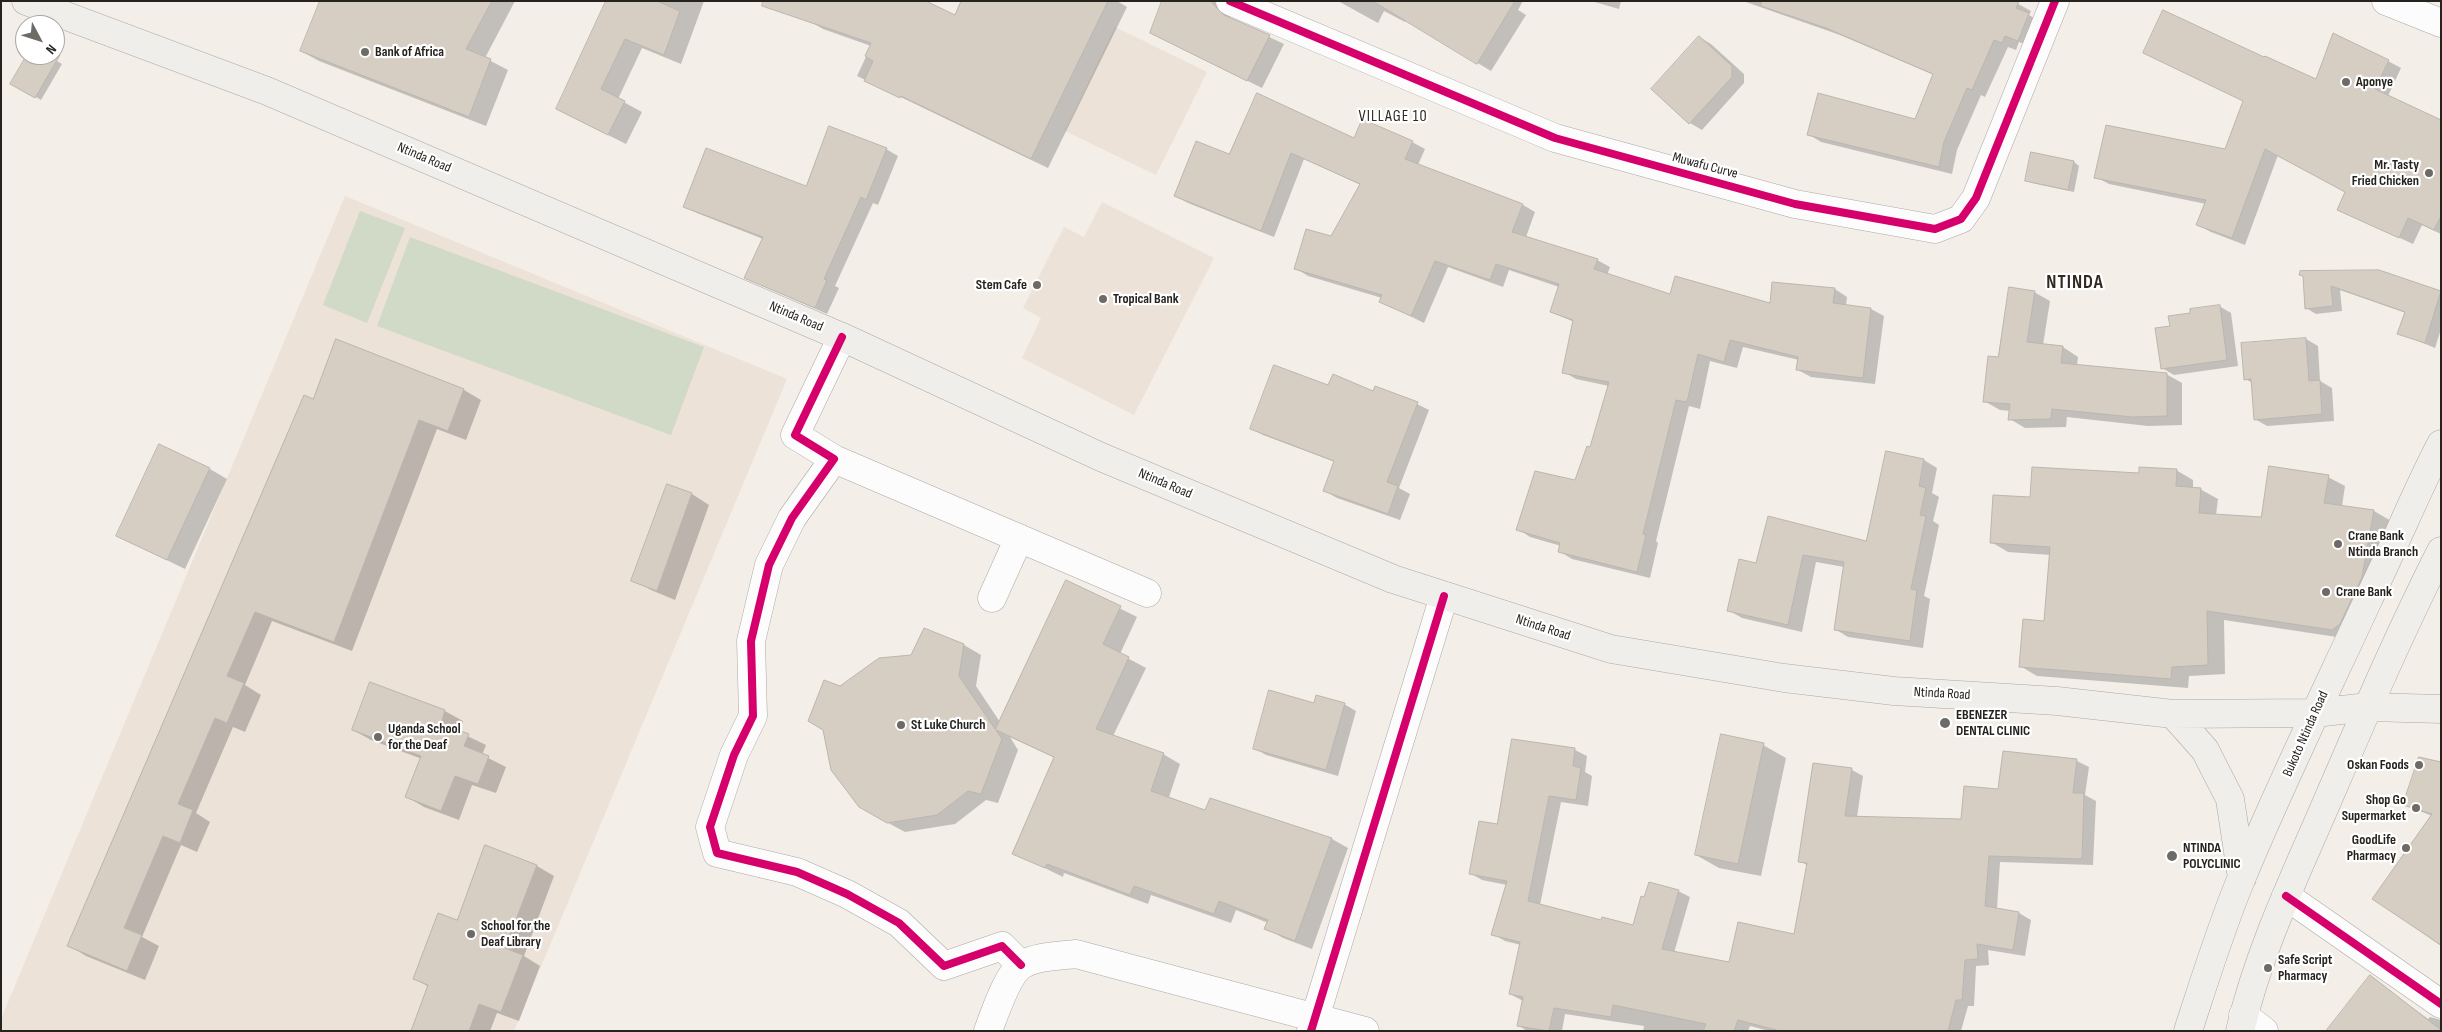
<!DOCTYPE html>
<html>
<head>
<meta charset="utf-8">
<style>
	body { margin:0 }
	#map { position:relative; width:2442px; height:1032px; overflow:hidden; background:#f3eee8; font-family:"Sofia Sans Condensed",sans-serif }
	canvas { display:block }
	.frame { position:absolute; inset:0; border:2px solid #26231f; pointer-events:none }
	.north { position:absolute; left:15px; top:15px; width:50px; height:50px; box-sizing:border-box; background:#fff; border:1px solid #a8a7a5; border-radius:50%; rotate:130deg; font-size:14px; font-weight:700; line-height:20px; text-align:center; color:#26231f }
	.north::after { content:''; display:block; margin:auto; width:18px; height:22px; background:#6e6a65; clip-path:polygon(50% 0,100% 100%,50% 72%,0 100%) }
</style>
</head>
<body>
<div id="map">
<canvas width="2442" height="1032"></canvas>
<div class="frame"></div>
<div class="north">N</div>
</div>
<script>
const context = document.querySelector('canvas').getContext('2d');
context.lineJoin = 'round';
function paint(path, color) { context.fillStyle = color; context.fill(path, 'evenodd'); }
function stroke(path, color, width, dash) { context.strokeStyle = color; context.lineWidth = width; context.lineCap = dash ? 'butt' : 'round'; context.setLineDash(dash || []); context.stroke(path); }
function drawText(font, color, halo, rows, align = 'center') {
  context.font = font + ' "Sofia Sans Condensed",sans-serif'; context.lineWidth = 4.5; context.setLineDash([]); context.textBaseline = 'middle'; context.strokeStyle = halo; context.fillStyle = color; for (const [text, x, y, turn = 0] of rows) {
    context.save(); context.translate(x, y); context.rotate((+turn || 0) * Math.PI / 180); context.textAlign = isNaN(turn) ? turn : align; if (halo) context.strokeText(text, 0, 0); context.fillText(text, 0, 0); context.restore();
  }
}
paint(new Path2D(`
	M1115 27 1207 72 1156 175 1065 131Z
	M345 196 787 379 514 1031H1V1019Z
	M1102 202 1214 258 1134 415 1022 358 1041 318 1023 308 1064 227 1084 237Z`), '#ece2d7');
paint(new Path2D(`
	M360 211 405 228 367 323 323 305Z
	M410 237 704 347 671 435 377 326Z`), '#d1d9c7');
paint(new Path2D(`
	M325 1H515L485 58 508 70 486 126 319 61 301 51Z
	M607 1H704L681 64 642 48 618 99 642 112 626 144 574 118 576 71 574 70Z
	M774 1 955 16 962 1H1117L1127 7 1048 168 857 76 871 46 823 29Z
	M1163 1H1231L1228 11 1231 19 1284 44 1262 88 1151 33Z
	M1338 1H1523L1518 10 1526 15 1491 71 1406 20 1405 22 1384 11 1378 23Z
	M1591 1H1621L1619 9Z
	M1743 1H2013L2031 11 2029 15 2041 22 2032 47 2019 42 2016 50 2008 47 1985 97 1981 95 1957 150 1952 174 1821 142 1808 134 1916 120 1934 75 1840 35Z
	M1699 37 1711 44 1744 74V83L1702 130 1690 123Z
	M28 55H47L62 64 41 100 12 83Z
	M2265 59 2316 81 2388 61 2401 68 2388 96 2441 121V234L2422 225 2413 244 2352 216 2347 192 2278 155 2245 245 2211 232 2198 225 2206 204 2109 184 2096 177 2226 151Z
	M1354 140 1412 142 1425 149 1418 165 1523 205 1535 212 1526 237 1597 260 1610 267 1607 275 1670 296 1771 304 1835 289 1847 297 1846 306 1871 309 1884 316 1875 384 1811 377 1798 370 1799 360 1743 347 1737 368 1710 361 1700 409 1689 406 1656 541 1658 543 1650 578 1572 559 1559 551 1561 546 1530 537 1518 529 1576 481 1591 449 1609 386 1576 379 1564 372 1574 322 1551 312 1559 287 1509 270 1503 287 1448 267 1424 323 1380 301 1382 298 1308 276 1295 268 1331 238 1361 185 1304 159 1274 237 1188 203 1175 196 1229 155Z
	M886 149 898 156 878 205 873 203 835 286 839 288 827 314 746 278 763 239 697 213 685 206 807 188Z
	M2074 162 2079 166 2074 192 2032 183 2027 180Z
	M2379 272 2441 292V329L2435 348 2399 333 2406 313 2340 290 2342 311 2316 314 2306 308 2304 276Z
	M2034 292 2050 301 2043 345 2063 347 2078 357 2077 365 2166 374 2182 383V425L2148 426 2067 417 2066 427 2025 428 2010 419 2011 411 2000 410 1984 401 1999 358Z
	M2219 306 2231 313 2238 366 2174 375 2162 368 2171 327 2192 314Z
	M2306 339 2318 346 2320 381 2332 388 2334 421 2267 426 2255 419 2253 383 2245 379Z
	M337 341 464 390 481 400 466 440 437 429 352 651 272 621 245 685 261 695 245 732 233 727 196 813 210 822 197 852 181 845 142 937 159 946 145 980 86 956 68 945 314 401Z
	M1328 387 1373 393 1417 404 1429 410 1399 488 1410 494 1400 520 1337 498 1325 491 1335 462 1263 435 1251 428Z
	M1886 453 1924 460 1937 468 1932 493 1939 497 1933 521 1939 525 1924 596 1930 599 1923 648 1848 637 1835 629 1844 567 1816 562 1802 632 1742 618 1728 610 1757 564 1769 518 1867 543Z
	M210 469 227 479 185 569 117 536Z
	M2176 470 2193 480V488L2200 489 2218 499 2216 515 2262 518 2328 477 2345 486 2342 506 2374 511 2391 521 2350 639 2224 620 2225 674 2189 676 2188 688 2037 676 2020 666 2045 622 2051 555 2008 552 1991 542 2031 499 2140 475Z
	M668 486 692 494 709 505 675 600 651 590 633 580Z
	M1067 582 1137 617 1120 654 1146 668 1113 736 1163 754 1180 764 1169 797 1206 812 1332 839 1348 848 1312 949 1283 938 1266 928 1268 923 1236 910 1231 923 1151 895 1148 904 1064 873 1063 877 1014 853 1055 758 1010 737 1018 750 998 803 986 800 955 824 905 832 877 817 840 687 912 657 964 645 981 655 976 686 1000 722Z
	M371 683 445 711 463 721 459 732 486 745 482 755 506 767 496 793 472 785 459 820 424 807 407 797 422 759 371 740 353 730Z
	M1315 704H1344L1356 711 1338 776 1266 755 1254 748Z
	M1513 740 1575 750 1587 756 1585 772 1592 776 1588 806 1561 802 1540 905 1602 922 1634 926 1678 891 1690 897 1674 953 1730 964 1795 936 1808 866 1800 861 1852 770 1863 776 1857 817 1963 820 1999 790 2077 761 2089 767 2085 795 2096 801 2093 865 2000 862 1997 909 2019 913 2031 920 2025 956 1988 950 1989 965 1976 966 1974 1006H1968L1961 1031H1769L1750 1026 1748 1031H1643L1644 1026 1565 1014 1562 1031H1527L1518 1025 1523 1001 1510 994 1521 945 1505 941 1493 934 1507 885 1482 880 1470 873 1498 826Z
	M1763 745 1786 758 1761 876 1719 868 1696 855Z
	M2441 763V946L2374 899 2432 816 2405 805Z
	M486 847 537 866 554 876 524 956 540 966 519 1021 497 1013 490 1031H412L429 987 415 979 458 921Z
	M2370 977 2428 1019 2430 1017 2441 1020V1031Z`), '#0003');
const building = new Path2D(`
	M320 1H492L466 49 491 59 469 117 300 51Z
	M606 1H657L680 11 664 55 625 39 601 89 625 101 608 135 556 109Z
	M763 1H926L955 15 961 1H1108L1031 159 901 96 900 98 864 81 873 61 865 56 871 43 762 6Z
	M1162 1H1210L1224 15 1270 35 1247 81 1150 33Z
	M1373 1H1515L1477 64Z
	M1762 1H2019L2016 8 2029 13 2018 41 2005 36 2002 43 1994 40 1972 90 1967 88 1944 142 1939 167 1807 135 1818 93 1915 119 1933 74 1826 28 1761 6Z
	M2163 10 2264 57 2265 56 2316 79 2333 33 2389 60 2375 89 2441 120V216L2434 230 2408 218 2399 238 2337 210 2345 192 2265 149 2232 238 2196 225 2206 200 2094 178 2106 125 2225 149 2243 101 2143 53Z
	M1699 36 1732 66V77L1689 124 1651 89Z
	M27 55H60L35 98 10 84Z
	M1257 93 1354 138 1362 119 1413 141 1405 159 1523 204 1512 232 1598 259 1594 269 1670 294 1675 276 1770 303 1772 282 1835 288 1833 303 1871 308 1863 378 1796 370 1798 357 1730 340 1724 362 1698 354 1687 402 1676 400 1643 534 1646 535 1637 572 1558 552 1560 543 1516 530 1535 471 1575 480 1587 446 1590 447 1609 382 1562 373 1573 320 1550 312 1559 284 1496 264 1490 280 1435 261 1411 316 1379 302 1382 295 1294 269 1306 229 1331 236 1360 184 1291 153 1261 231 1174 196 1196 141 1229 154Z
	M829 126 887 148 866 200 861 197 824 279 827 280 815 308 744 278 763 237 683 207 706 148 806 186Z
	M2031 152 2074 161 2068 190 2025 181Z
	M2379 270 2441 291 2425 343 2397 334 2405 312 2331 286 2333 306 2305 309 2303 276 2299 275 2300 271Z
	M2009 287 2035 291 2027 342 2063 346 2061 363 2167 373V416L2132 417 2052 409 2051 419 2008 420 2010 404 1983 402 1988 356 1998 357Z
	M2220 305 2227 360 2161 369 2155 328 2170 326 2168 316 2190 313V309Z
	M2306 338 2309 381 2320 380 2322 414 2254 420 2251 379 2244 380 2241 343Z
	M336 339 464 389 448 431 419 420 334 642 255 612 227 676 244 683 227 723 215 718 178 804 193 810 180 843 163 836 124 928 142 935 127 971 67 946 304 395 313 399Z
	M1274 365 1328 385 1333 374 1373 391 1375 386 1418 402 1387 482 1398 486 1388 514 1323 491 1334 461 1250 429Z
	M159 444 210 468 167 560 116 536Z
	M1886 451 1924 459 1919 486 1926 488 1920 515 1926 516 1911 589 1917 590 1910 641 1834 630 1844 562 1803 555 1788 625 1727 611 1739 559 1756 563 1768 516 1866 541Z
	M2269 466 2329 475 2324 503 2374 510 2362 577 2340 624 2332 630 2207 611 2208 665 2172 667 2171 679 2019 667 2023 619 2044 621 2050 547 1990 543 1993 495 2030 497 2032 467 2139 473V467L2177 469 2176 486 2201 488 2199 513 2261 517Z
	M667 484 692 493 657 591 631 581Z
	M1066 580 1121 606 1103 644 1129 657 1096 729 1164 753 1151 791 1205 810 1210 798 1332 838 1295 941 1264 929 1268 920 1219 901 1214 914 1134 886 1130 895 1047 864 1045 868 1012 854 1054 757 996 730 1002 739 981 794 968 791 937 815 887 823 859 807 831 770 823 730 808 721 824 680 840 686 879 658 911 655 924 628 964 644 959 676 995 729Z
	M370 682 445 710 441 724 469 734 464 746 489 756 478 784 455 776 441 811 405 797 421 756 352 730Z
	M1269 690 1314 703 1316 695 1345 703 1326 770 1253 749Z
	M1721 734 1764 743 1738 864 1695 855Z
	M1512 739 1575 748 1573 766 1581 768 1576 800 1549 796 1528 901 1601 920 1602 917 1633 925 1641 896 1644 897 1649 882 1679 890 1662 949 1729 962 1738 922 1794 934 1807 863 1798 862 1813 763 1852 768 1845 816 1961 819 1964 786 1998 789 2003 751 2077 759 2073 793H2084L2082 859 1989 856 1985 906 2019 912 2013 950 1977 944 1978 959 1965 960 1962 1000H1956L1948 1031H1780L1738 1020 1734 1031H1703L1706 1024 1613 1005 1611 1017 1554 1008 1549 1031 1517 1026 1523 997 1509 994 1520 942 1491 935 1507 881 1469 874 1479 821 1497 824Z
	M2419 757 2441 762V945L2372 899 2432 814 2403 805Z
	M485 845 537 865 505 948 523 955 501 1012 479 1004 469 1031H411L428 985 413 979 438 913 457 920Z
	M2370 975 2441 1030V1031H2326Z`);
paint(building, '#d7cec3');
stroke(building, '#b9b5b0', 1);
const minor = new Path2D(`
	M1230 1 1555 138 1795 204 1935 229 1961 219 1976 198 2055 1
	M2386 1 2441 23
	M842 337 795 435 834 459 792 518 769 565 751 641 753 716 734 755 710 827 717 853 797 872 847 894 899 923 944 966 1002 946 1021 965
	M834 459 1147 593
	M992 598 1019 538
	M2286 896 2441 1004
	M2243 1015 2264 1031
	M988 1031C994 1015 1008 973 1022 965 1037 956 1059 956 1076 954L1365 1031
	M1311 1031 1444 596`);
const secondary = new Path2D(`
	M26 1 267 91 842 337 1101 457 1393 579 1611 649 1784 678 1894 691 2057 701 2173 714 2315 713 2368 707 2441 709
	M2173 714 2205 750 2230 799 2242 878
	M2188 1031C2205 979 2221 927 2242 877 2281 783 2326 691 2369 598 2394 547 2415 494 2441 444
	M2240 1031C2258 954 2292 882 2323 811 2361 723 2398 636 2441 551`);
stroke(minor, '#aca8a3', 29);
stroke(secondary, '#aca8a3', 29);
stroke(minor, '#fdfcfc', 28);
stroke(secondary, '#f0eeea', 28);
stroke(new Path2D(`
	M1230 1 1555 138 1795 204 1935 229 1961 219 1976 198 2055 1
	M842 337 795 435 834 459 792 518 769 565 751 641 753 716 734 755 710 827 717 853 797 872 847 894 899 923 944 966 1002 946 1021 965
	M2286 896 2441 1004
	M1311 1031 1444 596`), '#d6006c', 8);
for (const [x, y, r, color] of [
	[365,52,5,"#6e6a65"],
	[2346,82,5,"#6e6a65"],
	[2429,173,5,"#6e6a65"],
	[1037,285,5,"#6e6a65"],
	[1103,299,5,"#6e6a65"],
	[2338,544,5,"#6e6a65"],
	[2326,592,5,"#6e6a65"],
	[1945,723,6,"#6e6a65"],
	[901,725,5,"#6e6a65"],
	[378,737,5,"#6e6a65"],
	[2419,765,5,"#6e6a65"],
	[2416,808,5,"#6e6a65"],
	[2406,848,5,"#6e6a65"],
	[2172,856,6,"#6e6a65"],
	[471,934,5,"#6e6a65"],
	[2268,968,5,"#6e6a65"]
]) { const dot = new Path2D(); dot.arc(x, y, r, 0, 2 * Math.PI); context.fillStyle = color; context.fill(dot); stroke(dot, '#fff', 2); }
drawText('bold 14px', '#26231f', '#fff', [
	["Bank of Africa",375,52],
	["Aponye",2356,82],
	["Mr. Tasty",2419,165,"right"],
	["Fried Chicken",2419,181,"right"],
	["Stem Cafe",1027,285,"right"],
	["Tropical Bank",1113,299],
	["Crane Bank",2348,536],
	["Ntinda Branch",2348,552],
	["Crane Bank",2336,592],
	["EBENEZER",1956,715],
	["DENTAL CLINIC",1956,731],
	["St Luke Church",911,725],
	["Uganda School",388,729],
	["for the Deaf",388,745],
	["Oskan Foods",2409,765,"right"],
	["Shop Go",2406,800,"right"],
	["Supermarket",2406,816,"right"],
	["GoodLife",2396,840,"right"],
	["Pharmacy",2396,856,"right"],
	["NTINDA",2183,848],
	["POLYCLINIC",2183,864],
	["School for the",481,926],
	["Deaf Library",481,942],
	["Safe Script",2278,960],
	["Pharmacy",2278,976]
], 'left');
drawText('14px', '#26231f', '#fff', [
	["Ntinda Road",424,158,23],
	["Muwafu Curve",1705,166,15],
	["Ntinda Road",796,317,23],
	["Ntinda Road",1165,484,23],
	["Ntinda Road",1543,628,18],
	["Ntinda Road",1942,694,3],
	["Bukoto Ntinda Road",2306,734,-66]
]);
context.letterSpacing = '1px';
drawText('16px', '#302921', '#fff', [
	["VILLAGE 10",1393,117]
]);
context.letterSpacing = '0px';
context.letterSpacing = '1px';
drawText('bold 19px', '#302921', '#fff', [
	["NTINDA",2075,283]
]);
context.letterSpacing = '0px';
</script>
</body>
</html>
